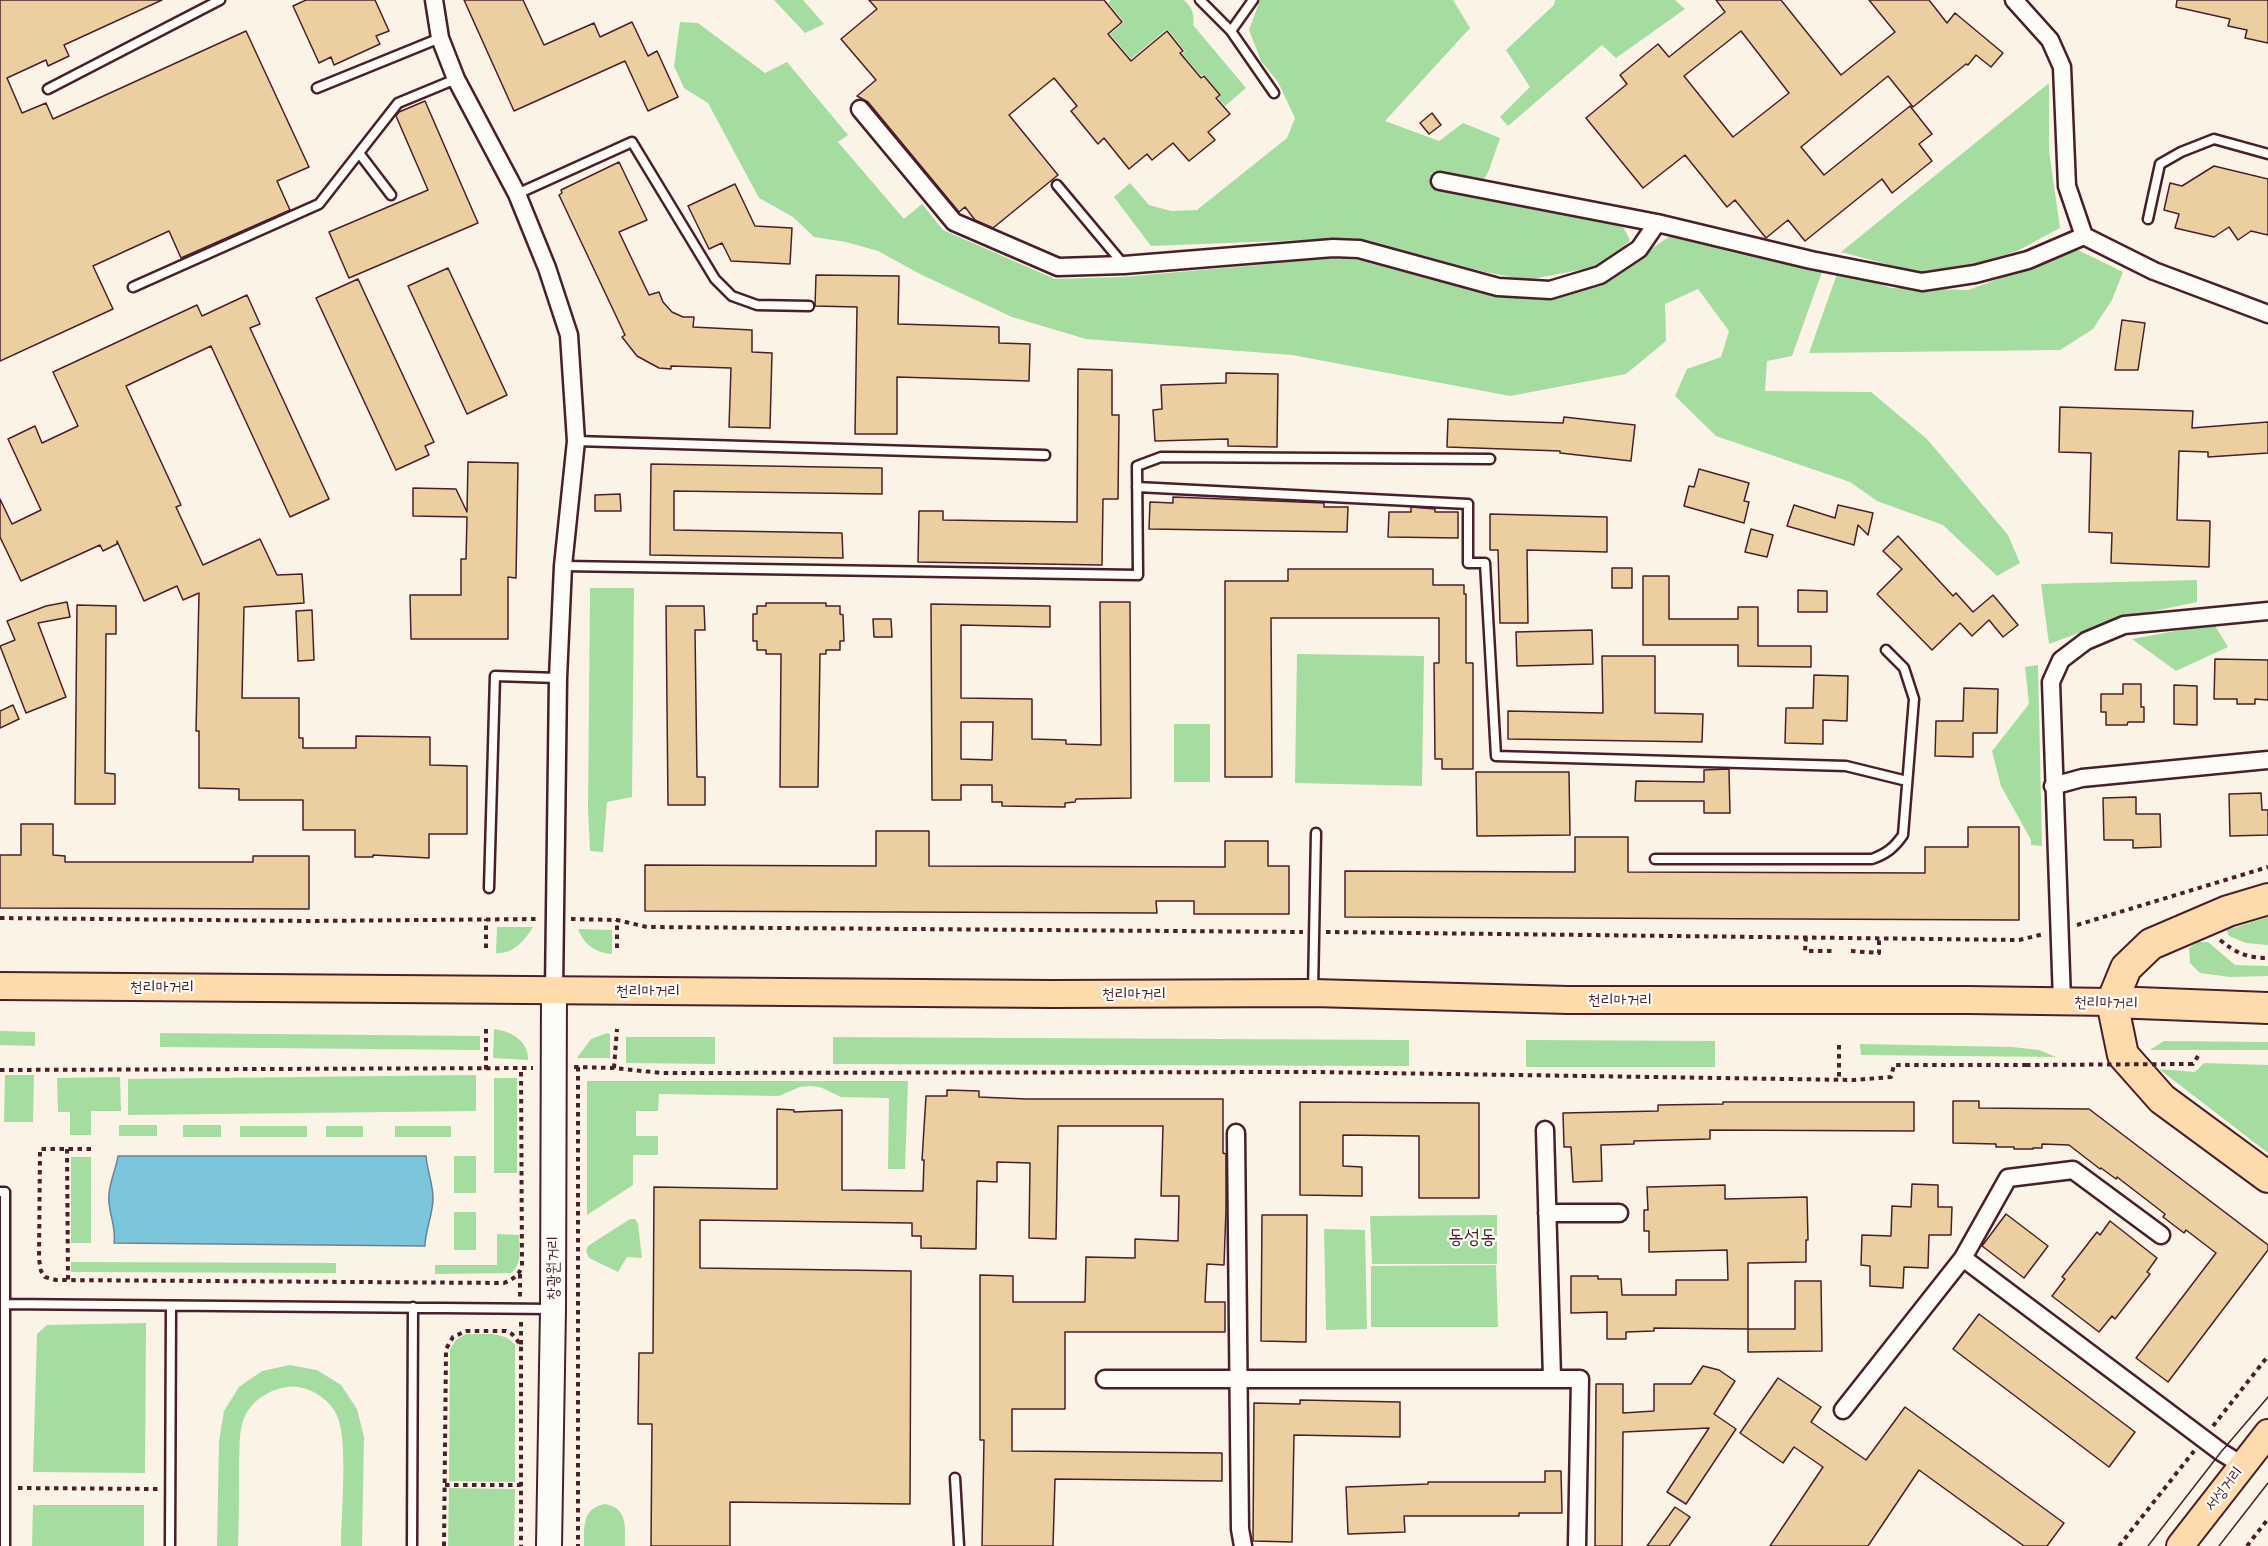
<!DOCTYPE html>
<html>
<head>
<meta charset="utf-8">
<style>
	body { margin:0 }
	canvas { display:block; background:#faf3e6 }
</style>
</head>
<body>
<canvas width="2268" height="1546"></canvas>
<script>
const context = document.querySelector('canvas').getContext('2d');
context.lineJoin = 'round';
function paint(path, color) { context.fillStyle = color; context.fill(path, 'evenodd'); }
function stroke(path, color, width, dash) { context.strokeStyle = color; context.lineWidth = width; context.lineCap = dash ? 'butt' : 'round'; context.setLineDash(dash || []); context.stroke(path); }
function drawText(font, color, halo, rows, align = 'center') {
  context.font = font + ' Delius,"Poor Story",sans-serif'; context.lineWidth = 4.5; context.setLineDash([]); context.textBaseline = 'middle'; context.strokeStyle = halo; context.fillStyle = color; for (const [text, x, y, turn = 0] of rows) {
    context.save(); context.translate(x, y); context.rotate((+turn || 0) * Math.PI / 180); context.textAlign = isNaN(turn) ? turn : align; if (halo) context.strokeText(text, 0, 0); context.fillText(text, 0, 0); context.restore();
  }
}
paint(new Path2D(`
	M774 0H803L824 24 805 33Z
	M1111 0H1184C1192 7 1195 15 1193 25L1246 88 1225 106 1218 98 1221 95 1204 74 1201 76 1182 54 1185 51 1167 29 1131 59 1110 34 1124 22 1108 3Z
	M1260 0H1453L1470 28 1385 121 1439 141 1463 123 1500 138 1489 170 1481 185 1431 173 1433 187 1623 227 1630 240 1619 253 1595 267 1527 280 1485 272 1355 238 1151 246 1114 197 1130 183 1149 205 1171 211 1197 210 1287 138 1295 118 1278 82 1261 61 1249 30Z
	M1555 0H1675L1685 9 1616 58 1602 45 1508 126 1500 117 1530 87 1506 50 1554 5Z
	M680 22 698 23 765 73 787 62 848 135 838 142 904 219 922 204 943 230 1055 279 1123 277 1335 258 1358 260 1499 297 1554 298 1608 278 1673 234 1823 269 1792 356 1767 361 1765 391 1871 392 1927 439 2008 535 2020 563 1997 576 1943 525 1877 501 1850 482 1716 436 1675 396 1687 369 1721 357 1729 331 1698 289 1665 304 1666 341 1626 374 1510 396 1292 355 1086 339 1012 317 920 274 878 251 846 242 814 237 793 217 759 198 708 103 684 88 674 66Z
	M2049 83V151L2060 228 2017 251 1966 267 1916 272 1841 252Z
	M2078 250 2123 272 2112 300 2093 329 2060 350 1809 353 1838 271 1891 288 1968 290Z
	M2197 580V602L2116 619 2049 644 2041 584Z
	M590 588H634L632 797 607 802 603 852 590 851 588 809Z
	M2214 624 2228 647 2176 671 2132 639Z
	M1297 654 1424 656 1422 786 1295 783Z
	M2038 665 2042 846 2031 845V840L2001 786 1992 751 2029 704 2025 667Z
	M1174 724H1210V782H1174Z
	M2268 917V945L2246 943 2229 936 2227 930Z
	M497 927H533C524 941 514 954 496 953Z
	M578 929 612 930V954C596 953 584 945 578 929Z
	M2198 942H2208L2235 965 2268 966V976L2230 977 2200 973 2190 963 2189 948Z
	M494 1029C511 1031 529 1041 528 1060L493 1058Z
	M0 1031 35 1032V1046L0 1045Z
	M160 1033 480 1036V1050L160 1047Z
	M607 1033 610 1034V1058H577L591 1039Z
	M626 1037H715V1064L626 1063Z
	M833 1037 1409 1040V1066L833 1064Z
	M1526 1040 1715 1041V1067H1526Z
	M2164 1041 2268 1042V1050H2150Z
	M1860 1044 2012 1047 2039 1050 2056 1057 1861 1055Z
	M2204 1063 2268 1065V1153L2159 1069 2195 1072Z
	M5 1075H34L33 1122H4Z
	M476 1075V1111L128 1115V1079Z
	M120 1077 121 1111H91V1135H70V1112H58L57 1078Z
	M494 1078H517V1173H494Z
	M587 1081H908L905 1169H888L889 1098 841 1097 820 1087 810 1086 800 1087 779 1096 659 1094 658 1111H636V1136H658V1155H633V1185L587 1215Z
	M119 1125H157V1136H119Z
	M183 1125H221V1137H183Z
	M240 1126H307V1137H240Z
	M326 1126H363V1137H326Z
	M395 1126H451V1137H395Z
	M454 1156H476V1193H454Z
	M71 1157H91V1243H71Z
	M454 1212H476V1250H454Z
	M1497 1215V1264H1372L1370 1216Z
	M630 1219H635L638 1224 642 1258 627 1257 618 1272 589 1258 586 1251 588 1246Z
	M1324 1229 1365 1230 1367 1329 1326 1330Z
	M497 1234 519 1235C519 1248 523 1264 511 1273L435 1274V1265H497Z
	M71 1262 336 1263V1273L71 1272Z
	M1496 1265 1498 1327H1371V1266Z
	M146 1323 145 1473 33 1472 37 1334 47 1325Z
	M466 1334C483 1335 504 1330 515 1345V1482L449 1481 450 1349 456 1340Z
	M290 1365 317 1370 341 1385 357 1409 364 1437 362 1546H341C341 1515 348 1445 338 1418 331 1399 307 1384 287 1387 268 1390 252 1400 244 1418 238 1433 240 1452 239 1468 239 1494 239 1520 238 1546H217L219 1441 224 1411 239 1387 262 1371Z
	M449 1488 515 1489 514 1546H448Z
	M605 1504C628 1508 625 1527 625 1546H584C584 1527 582 1508 605 1504Z
	M33 1505H144V1546H32Z`), '#a5dda1');
const water = new Path2D(`
	M118 1156H426C427 1170 433 1184 433 1198 433 1215 425 1230 425 1246L114 1243C117 1226 107 1211 109 1194 110 1181 116 1169 118 1156Z`);
paint(water, '#7cc6dc');
stroke(water, '#688395', 1.5);
const building = new Path2D(`
	M0 0H162L64 45 69 56 48 66 46 60 7 78 22 113 46 103 53 119 246 31 309 167 277 181 290 210 181 258 169 231 93 266 113 309 0 361Z
	M306 0H375L389 31 376 36 380 44 334 65 331 57 319 63 293 6Z
	M464 0H523L544 45 594 23 600 37 632 22 648 56 657 51 678 97 648 111 625 61 514 111Z
	M869 0H1104L1122 22 1108 34 1131 61 1167 31 1183 51 1180 53 1201 78 1204 76 1220 95 1216 98 1230 114 1208 132 1215 140 1189 161 1173 143 1152 160 1147 154 1129 169 1104 138 1098 144 1071 111 1077 106 1054 78 1009 115 1058 175 993 228 975 220 965 207 959 212 868 102 857 96 876 80 841 39 877 9Z
	M1716 0H1781L1841 75 1895 32 1869 0H1929L1947 23 1955 13 2003 53 1991 67 1976 55 1968 65 1966 64 1913 107 1888 76 1801 147 1824 175 1910 106 1932 134 1919 144 1932 161 1892 193 1882 179 1805 241 1788 220 1766 238 1735 200 1727 207 1685 155 1643 188 1586 118 1627 84 1620 75 1658 44 1669 57 1725 12ZM1741 31 1789 93 1733 137 1684 76Z
	M2177 0H2268V43L2245 38 2247 30 2228 26 2230 19 2176 7Z
	M425 101 478 223 349 278 329 232 428 190 396 116 399 112Z
	M1432 113 1441 125 1429 134 1420 123Z
	M619 162 647 220 619 232 649 295 659 292 663 302 672 312 683 317H694L693 327 752 330V352L772 353 770 428 729 427 731 368 671 366V369L659 368 637 356 622 337 625 335 559 195 562 193 561 190Z
	M2214 166 2268 179V235L2251 231 2238 240 2229 227 2214 237 2175 228 2179 214 2164 210 2170 183 2182 186Z
	M735 184 755 226 792 228 790 264 731 261 722 243 709 249 688 206Z
	M448 268 507 395 467 414 408 286Z
	M816 275 899 276 898 324 999 327V343L1030 344 1029 381 897 377V434H855L857 307 815 306Z
	M358 279 434 442 425 446 429 455 396 470 316 298Z
	M247 295 260 324 250 328 329 499 290 517 211 346 126 386 181 505 176 507 203 565 260 539 277 575 302 574 304 603 244 607 242 698H299V738H303V748H356V736L430 737V765L467 766V834H429V858L373 855V857H355V830H303V800H239V789L199 788V731H196L199 593 183 600 177 586 144 601 117 541V544L103 551 100 545 21 581 0 537V499L12 524 41 510 8 439 35 426 42 443 78 426 53 372 197 305 202 316Z
	M2122 320 2145 323 2138 370H2115Z
	M1078 369 1112 370V415H1119L1118 499H1103L1102 565 918 562 919 511H943V520L1077 522Z
	M1226 373 1278 374 1277 447 1228 446V439L1155 441 1153 410 1162 409 1161 385 1226 383Z
	M2060 407 2193 411 2192 428 2268 422V453L2208 457V452L2179 451 2177 520 2210 521 2209 567 2111 563 2112 533 2089 532 2091 453 2059 452Z
	M1564 417 1635 425 1631 461 1560 453V451L1447 447 1448 419 1563 423Z
	M468 462 518 463 516 578 508 577V639H411L410 595H461V559H466L467 517 413 516V488L456 489 467 512Z
	M651 464 882 468V494L674 491V530L842 533 843 558 650 555Z
	M1699 469 1749 483 1744 501 1749 502 1744 523 1684 506 1689 486 1694 487Z
	M620 494 621 511H595V495Z
	M1173 497 1324 503V507H1348L1347 532 1149 529 1150 502 1173 503Z
	M1794 505 1835 518 1838 505 1873 513 1868 535 1858 525 1854 545 1787 526Z
	M1411 507 1435 509V512H1458V538L1388 537 1389 512H1411Z
	M1490 514 1607 517V552L1527 550 1528 623H1500L1498 550H1490Z
	M1751 529 1773 535 1767 557 1745 552Z
	M1898 536 1953 596 1956 593 1973 612 1993 595 2018 625 2003 637 1989 620 1972 636 1960 623 1932 650 1877 594 1902 569 1883 551Z
	M1612 568H1632V588H1612Z
	M1288 569H1433V585H1464V594H1466V663H1473V769H1442V759H1435L1434 663H1439V618H1271L1272 777H1225V581H1288Z
	M1643 576H1669V619H1738V607H1758V646H1811V667L1738 666V645H1643Z
	M1798 590 1827 591V612H1798Z
	M67 602 70 617 38 623 66 697 26 713 0 646 15 640 7 621 46 606Z
	M1100 602H1130L1131 798 1076 799 1075 802 1065 803V807L1002 806V802H992V785H961V800H932L931 604 1050 606V627L961 625V698L1032 699V739L1066 740V744L1101 745ZM961 722H993L992 760 961 759Z
	M766 603H826V606H840V614L843 615 844 641H840V650H826V654H820L818 787H780L781 654H766V650H757V641H753V614H757V606H766Z
	M77 605 116 606V634H106L105 773 115 774V804H75Z
	M666 606H704L705 630H695L697 777H705V805H668Z
	M312 610 314 660 298 661 296 611Z
	M873 619H891L892 637H874Z
	M1592 630 1593 664 1517 666 1516 632Z
	M1602 656H1655V713L1703 714 1702 742 1508 739V711L1603 713Z
	M2215 659 2268 660V700L2255 699V704H2237V699H2214Z
	M1814 675 1848 676 1847 721 1823 720V744L1785 743 1786 708H1813Z
	M2123 684H2141V707H2144V722H2128L2127 725H2106V712H2101V694H2123Z
	M2174 685 2197 686V725L2174 724Z
	M1964 688 1998 689 1997 733H1973V757L1935 756 1936 721H1963Z
	M13 705 19 719 0 728V711Z
	M1729 769 1730 813H1704V801H1635L1636 781 1704 782V770Z
	M1476 772H1569L1570 835 1477 836Z
	M2261 793 2262 810H2268V835L2230 836 2229 794Z
	M2136 797V814H2160L2161 847 2133 848V840H2104L2103 798Z
	M21 824H53V855L65 856V862H253V856H309V909L0 908V855H21Z
	M1968 827H2019V920L1345 917V871L1575 872V837H1628V872L1925 873V847H1968Z
	M876 831H929V866L1225 867V841H1268V866H1289V914H1194V901H1156L1157 913 645 911V865L876 866Z
	M947 1090 979 1091V1097L1027 1099H1223V1153L1226 1154V1209L1224 1265 1207 1264 1205 1302H1225V1332H1065V1409H1012V1451L1222 1453V1481L1055 1479 1053 1546H982L984 1440H980V1275L1013 1276V1302H1085L1086 1257 1135 1258V1239L1178 1241 1179 1196H1161L1163 1126H1058L1056 1239 1029 1238 1030 1163 997 1162V1182L977 1181 976 1249 921 1248V1236H912V1223L700 1220V1268L911 1271 910 1504 730 1502V1546H651L652 1424H638L639 1353H653L654 1187 777 1189V1109L794 1110V1112L842 1110V1190L923 1191 924 1160H922L926 1096H947Z
	M1953 1101H1979V1108L2089 1109 2268 1245V1250L2168 1382 2136 1358 2216 1253 2186 1230 2184 1233 2163 1217 2165 1214 2117 1177 2116 1179 2101 1168 2100 1169 2069 1145 2042 1144V1148H2033V1149H2014V1147H1996V1144L1953 1143Z
	M1300 1102 1479 1103V1198H1419V1136L1343 1135V1166L1362 1167V1196L1300 1195Z
	M1723 1102H1914V1131L1710 1130V1139L1634 1141V1144L1601 1145 1602 1181 1573 1182 1571 1147H1564L1563 1113 1658 1111V1105L1723 1104Z
	M1912 1184 1938 1185V1207H1952L1951 1235H1929L1928 1268 1904 1267 1903 1288 1870 1286V1266L1861 1265 1862 1235 1891 1236 1892 1206 1911 1207Z
	M1725 1185V1199L1807 1197 1808 1240H1806V1262L1748 1263V1329L1654 1328V1331L1626 1332V1339H1607V1312L1571 1313V1276H1598V1279H1621L1622 1295H1676V1280H1728L1727 1250 1649 1252V1231H1644V1210H1648L1647 1187Z
	M2006 1214 2048 1246 2024 1278 1982 1246Z
	M1262 1215H1307L1306 1342 1261 1341Z
	M2110 1221 2157 1258 2147 1272 2150 1274 2115 1319 2112 1316 2099 1332 2052 1296 2065 1279 2062 1277 2097 1232 2100 1235Z
	M1795 1281H1821L1822 1351 1748 1352V1329H1795Z
	M1979 1314 2135 1432 2109 1467 1953 1349Z
	M1703 1366 1719 1370 1735 1381 1714 1414 1736 1429 1686 1504 1667 1492 1709 1428 1623 1432 1622 1546H1595L1596 1384H1623V1413L1654 1411V1384H1691Z
	M1778 1378 1821 1407 1811 1422 1866 1460 1905 1407 2064 1523 2047 1546H2024L1919 1470 1868 1546H1770L1823 1467 1794 1447 1783 1463 1740 1433Z
	M1300 1400 1400 1402V1437L1294 1435 1292 1542 1253 1541 1254 1403 1300 1404Z
	M1545 1471H1561L1562 1513H1519V1516H1404L1405 1532 1348 1534 1346 1487 1428 1484V1482H1545Z
	M1675 1507 1690 1517 1669 1546H1647Z`);
paint(building, '#eccfa0');
stroke(building, '#4a1f2b', 1.5);
const lane = new Path2D(`
	M1200 0 1231 31 1274 93
	M1231 31 1253 0
	M317 88 440 38
	M48 89 220 0
	M359 153 391 195
	M1057 185 1124 265
	M517 194 632 142 715 279 732 296 757 305 809 306
	M2148 219 2160 164 2181 152 2214 139 2268 154
	M133 287 319 204 398 103 456 79
	M576 441 1045 455
	M1137 487 1468 504V563H1485L1496 756 1846 766 1907 781
	M563 566 1138 575 1137 466 1161 457 1490 459
	M1655 859H1872C1886 854 1894 848 1903 835L1914 699 1904 668 1886 650
	M489 888 495 676 558 678
	M1313 991 1316 833
	M0 1192H5V1546
	M5 1304 552 1309
	M955 1478 959 1546
	M170 1546 171 1306
	M412 1546 413 1307`);
const street = new Path2D(`
	M434 0 440 38 456 79 517 194 547 268 569 335 576 441 563 566 558 678 554 990
	M2014 0 2050 40 2062 67 2067 186 2084 236 2154 271 2268 314
	M860 109 954 222 1058 267 1124 265 1333 248 1359 249 1498 287 1550 290 1600 275 1639 249 1657 223
	M1440 181 1657 223 1811 260 1922 282 1975 274 2028 260 2084 236
	M2053 786 2082 778 2268 760
	M2062 1001 2051 682 2061 660 2086 641 2124 625 2268 611
	M1545 1130 1552 1378
	M1236 1133 1240 1529 1243 1546
	M1547 1213H1619
	M1963 1258 2221 1452 2242 1465
	M1105 1379H1580L1577 1546
	M1843 1410 1963 1258 2008 1178 2073 1170 2161 1235`);
const secondary = new Path2D(`
	M549 1546 553 1309 554 990`);
const primary = new Path2D(`
	M0 986 1052 994 1313 993 1568 1000H1968L2112 1002
	M2180 1546 2268 1433`);
const highway = new Path2D(`
	M2268 899 2228 911 2151 944 2126 968 2112 1002 2123 1055 2162 1099 2268 1177
	M2112 1002 2268 1008`);
stroke(lane, '#4a1f2b', 13);
stroke(street, '#4a1f2b', 21);
stroke(secondary, '#4a1f2b', 28);
stroke(primary, '#4a1f2b', 30);
stroke(highway, '#4a1f2b', 34);
stroke(new Path2D(`
	M0 918 308 921 539 919
	M571 919 617 920 647 927 1303 932
	M2077 925 2268 867
	M1326 932 2019 940 2044 934
	M1806 937 1805 951H1833
	M2220 940C2236 953 2247 958 2268 958
	M486 948V919
	M617 948V920
	M1851 951 1879 953V938
	M486 1029V1070
	M1839 1045V1080
	M2189 1064H2193L2198 1056
	M574 1067 614 1068 661 1073 1313 1072 1854 1080 1891 1077 1894 1065H2026
	M578 1067V1546
	M614 1068 617 1029
	M0 1070 533 1068
	M67 1149 68 1280
	M91 1149H40L39 1259 41 1271 45 1277 56 1280 504 1283C513 1279 518 1276 522 1267L521 1069
	M520 1274V1297
	M521 1322V1345
	M2213 1426 2268 1356
	M445 1485H521
	M18 1488 158 1489
	M444 1546 446 1349 453 1337 466 1331H506L512 1334 521 1345V1546
	M2119 1546 2194 1451
	M2247 1546 2268 1519`), '#4a1f2b', 4, [4.5, 4.5]);
stroke(lane, '#fdfcf7', 8);
stroke(street, '#fdfcf7', 16);
stroke(secondary, '#fdfcf7', 24);
stroke(primary, '#fedbac', 26);
stroke(highway, '#fedbac', 30);
stroke(new Path2D(`
	M2148 1546 2221 1452 2268 1397
	M2219 1546 2268 1483`), '#4a1f2b', 1.5);
stroke(new Path2D(`
	M2026 1065 2189 1064`), '#4a1f2b', 4, [4.5, 4.5]);
drawText('16px', '#4a1f2b', '#fdfcf7', [
	["천리마거리",162,987],
	["천리마거리",648,991],
	["천리마거리",1134,994],
	["천리마거리",1620,1000],
	["천리마거리",2106,1003,1],
	["창광원거리",553,1268,-90],
	["서성거리",2224,1489,-52]
]);
drawText('20px', '#4a1f2b', '#fdfcf7', [
	["동성동",1472,1237]
]);
</script>
</body>
</html>
